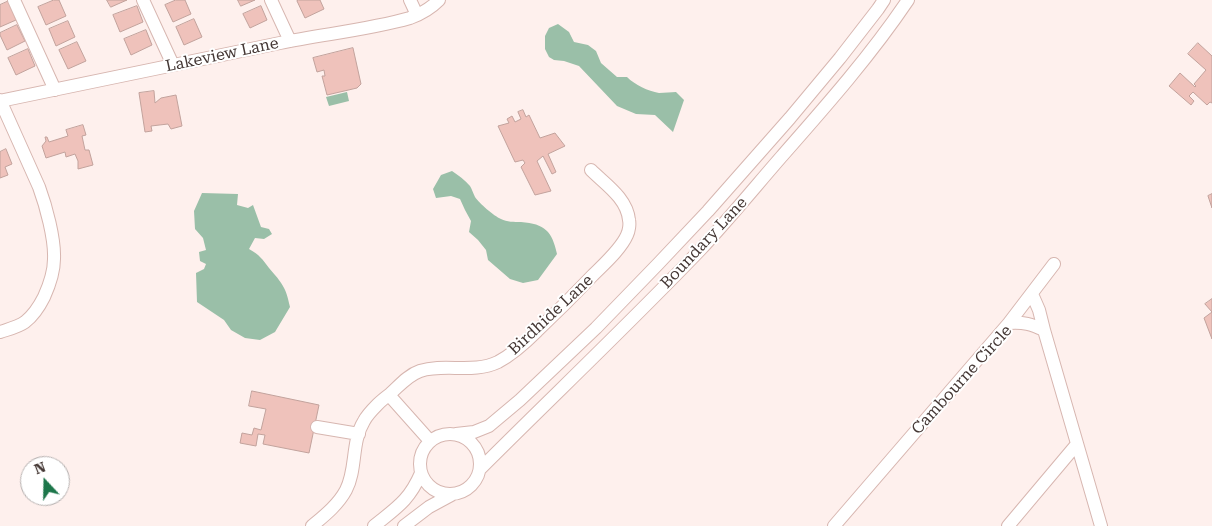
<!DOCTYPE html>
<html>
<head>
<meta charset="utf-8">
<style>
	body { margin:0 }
	#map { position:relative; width:1212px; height:526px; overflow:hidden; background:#fef0ed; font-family:"Roboto Serif",serif }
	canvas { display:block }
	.north { position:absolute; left:20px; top:456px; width:50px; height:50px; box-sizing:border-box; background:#fff; border:1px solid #b4afae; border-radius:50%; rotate:339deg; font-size:14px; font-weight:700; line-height:20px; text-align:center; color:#443734 }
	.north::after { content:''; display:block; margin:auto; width:18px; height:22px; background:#1d764a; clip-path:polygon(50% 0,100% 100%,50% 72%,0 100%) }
</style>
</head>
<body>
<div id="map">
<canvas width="1212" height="526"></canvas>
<div class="north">N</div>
</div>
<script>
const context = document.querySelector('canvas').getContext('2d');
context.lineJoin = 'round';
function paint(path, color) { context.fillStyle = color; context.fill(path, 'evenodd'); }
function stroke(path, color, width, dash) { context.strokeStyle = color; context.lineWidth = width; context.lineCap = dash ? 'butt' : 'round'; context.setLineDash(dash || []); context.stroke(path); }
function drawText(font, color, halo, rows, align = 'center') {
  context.font = font + ' "Roboto Serif",serif'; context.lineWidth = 4; context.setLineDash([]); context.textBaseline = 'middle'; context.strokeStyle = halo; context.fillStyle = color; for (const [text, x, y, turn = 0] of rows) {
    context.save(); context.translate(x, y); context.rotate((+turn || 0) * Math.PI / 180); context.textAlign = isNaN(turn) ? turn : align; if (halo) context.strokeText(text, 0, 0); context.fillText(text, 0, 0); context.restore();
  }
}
paint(new Path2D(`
	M558 24 569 32 574 42 588 45 596 51 601 63 617 77H627C635 85 648 91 659 93 665 93 671 92 676 92L684 100 673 132 655 115 636 114 617 106 579 66 564 61 554 60 549 57 545 49V36L549 28Z
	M347 92 349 101 329 106 326 97Z
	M452 171C458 175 465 180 470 186 472 189 473 193 475 197 479 203 494 216 501 219 507 222 514 222 521 222 545 224 552 231 557 254L538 280 523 283 510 279 488 260 486 250 478 240 469 232 471 221 465 210 460 199 451 196 436 198 433 189 441 175Z
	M202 193 238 194 237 205 248 208 253 205 261 227 269 229 272 234 264 239 255 238 249 249C260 255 262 259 269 268 282 283 286 287 290 307L275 332 260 340 245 338 231 330 224 320 197 302 196 273 204 269 206 264 200 261 199 252 206 250 203 238 195 229 194 211Z`), '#9abfa8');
const building = new Path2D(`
	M54 0H59L66 16 46 25 38 7Z
	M107 0H127L111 7Z
	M176 0H185L191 14 173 22 165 5Z
	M238 0H255L241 6Z
	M299 0H320L324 9 305 18 297 1Z
	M9 1 16 20 0 27V5Z
	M137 6 143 22 120 32 113 15Z
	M261 6 267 20 250 28 243 14Z
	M194 19 202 37 184 45 176 27Z
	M68 21 75 37 56 46 49 29Z
	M17 25 25 41 7 50 0 35V33Z
	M146 30 152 45 131 55 124 39Z
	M77 42 86 61 68 69 59 50Z
	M1198 43 1212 56V103L1210 102 1207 105 1193 92 1189 96 1194 101 1191 105 1169 86 1180 73 1195 87 1196 86 1194 84 1206 70 1188 54Z
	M353 48 361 84 357 88 327 95 322 76H325L324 70 317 72 313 58Z
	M28 49 35 66 16 75 8 58Z
	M154 91 155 103 161 98 176 95 182 126 171 129 168 124 151 126 152 131 145 132 139 93Z
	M523 110 526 117 529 115 540 138 555 133 565 146 548 154 556 172 552 174 543 156 537 161 551 191 535 195 521 167 525 163 523 160 515 162 498 126 509 123 507 119 512 116 515 122 521 119 518 112Z
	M83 125 86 135 82 136 85 150H89L93 165 78 169V161L75 154 66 157 65 152 46 158 42 146 46 141 45 137H47L49 142 68 136 66 130Z
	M6 149 12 164 5 167 8 175 0 178V152Z
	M1212 194V208L1208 196Z
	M1212 299V339L1204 318 1212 312 1205 304Z
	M252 391 319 405 309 453 263 444 265 435 258 434 256 446 240 443 242 433 252 435 254 428 261 430 266 409 249 406Z`);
paint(building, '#efc2bb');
stroke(building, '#c2a29c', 1);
const street = new Path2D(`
	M14 0 55 90
	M143 0 173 65
	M271 0 290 41
	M410 0 417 15
	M0 100 39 187C46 206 55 239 54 259 54 272 49 286 44 297 39 307 34 315 25 322 18 327 9 329 0 332
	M0 101C94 82 187 62 280 43 323 34 368 30 410 18 421 14 431 8 439 0
	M1032 294 1039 310 1044 330
	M1009 323 1054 264
	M389 395 430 441
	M317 427 359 434
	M420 464a30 30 0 1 1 60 0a30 30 0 1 1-60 0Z
	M456 434 474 432 489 426 520 400 596 328 658 264 708 211 790 118 840 58 878 9 884 0
	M480 469C553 396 628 325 700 250 728 220 755 187 782 156 826 106 871 55 908 0
	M312 526C324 516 338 505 346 490 357 469 351 442 364 421 367 415 373 409 378 404 382 400 386 397 390 394 399 386 408 375 420 371 445 363 473 374 498 362 513 354 525 343 537 331 556 313 575 294 593 275 604 264 621 249 627 235 629 231 630 224 629 220 627 198 605 184 591 170
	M374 526C396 508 409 501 421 473
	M404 526 429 507 453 494
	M834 526 1009 323C1024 322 1031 324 1044 330L1101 526
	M1008 526 1077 444`);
stroke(street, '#d7b6b0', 14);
stroke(street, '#fff', 12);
drawText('16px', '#443734', '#fff', [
	["Lakeview Lane",222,55,-12],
	["Boundary Lane",704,243,-47],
	["Birdhide Lane",551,315,-43],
	["Cambourne Circle",962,380,-48]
]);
</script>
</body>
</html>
